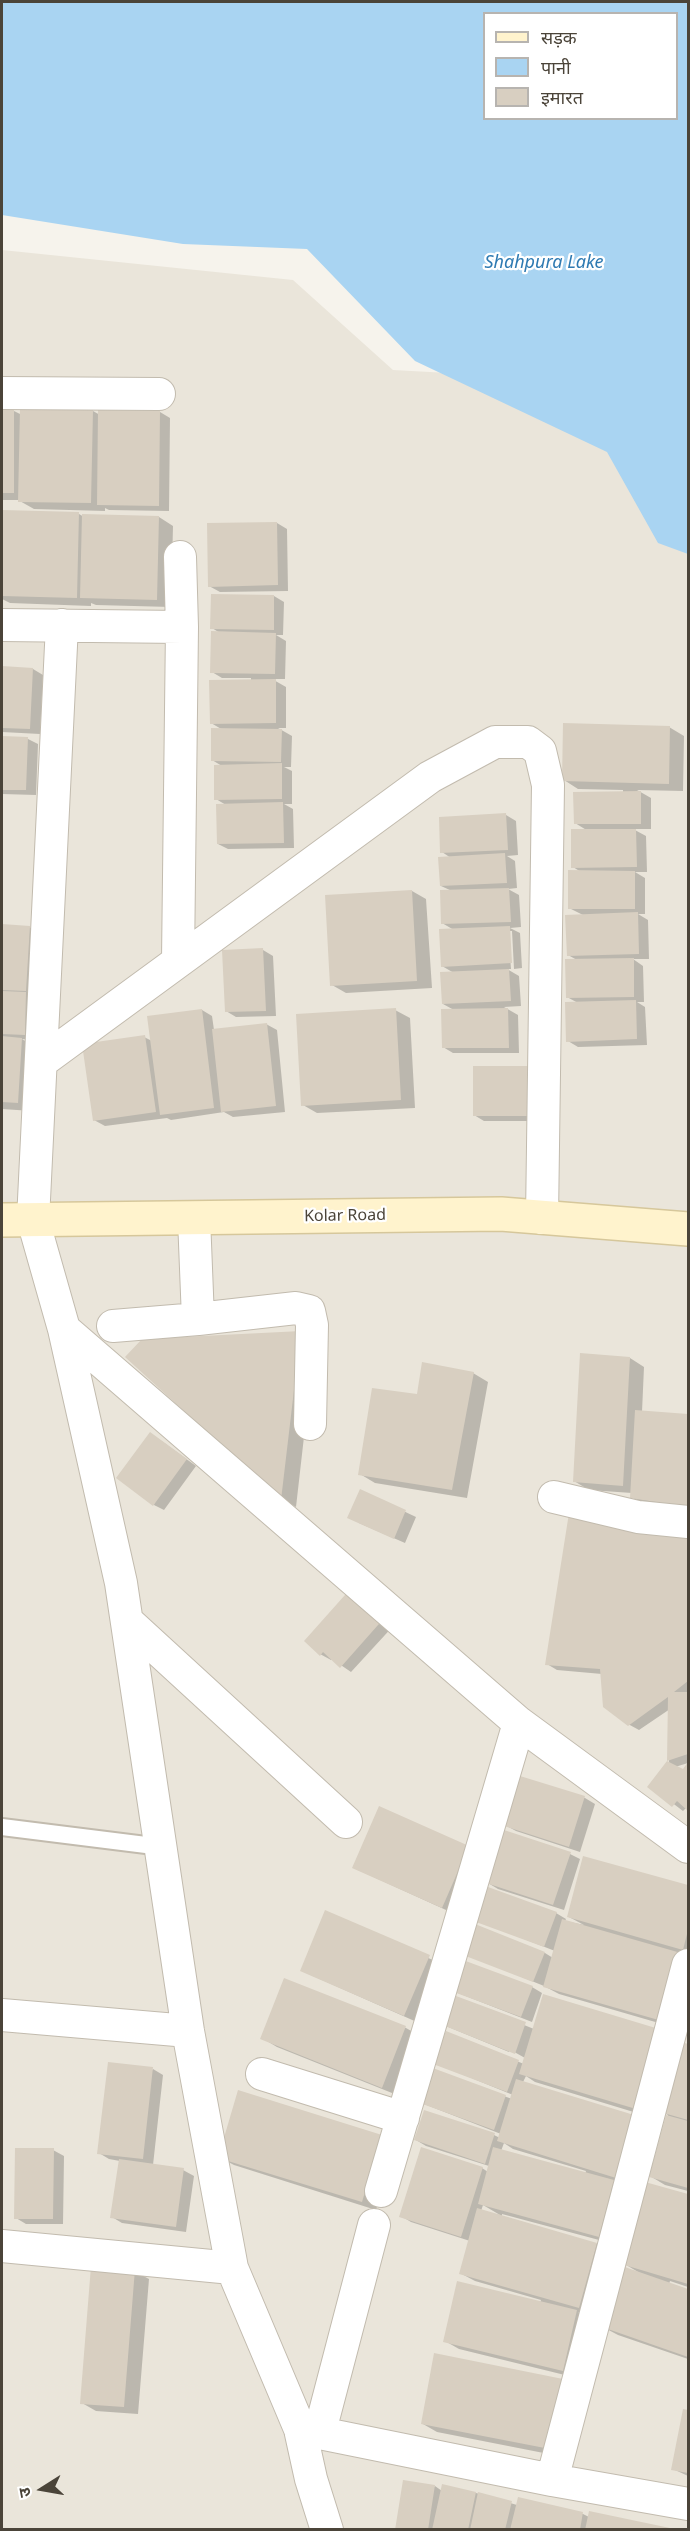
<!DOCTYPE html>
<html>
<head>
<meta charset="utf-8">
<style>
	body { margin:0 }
	#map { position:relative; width:690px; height:2531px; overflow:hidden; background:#f6f3ec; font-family:"Noto Sans","Noto Sans Devanagari",sans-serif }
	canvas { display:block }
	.frame { position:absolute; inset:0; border:3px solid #4b4439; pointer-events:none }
	.legend { position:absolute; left:483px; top:12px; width:195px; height:108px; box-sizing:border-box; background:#fff; border:2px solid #b7b4b0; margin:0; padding:8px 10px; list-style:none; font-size:18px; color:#4b4439 }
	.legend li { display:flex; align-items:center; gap:12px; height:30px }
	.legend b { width:30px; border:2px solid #b7b4b0 }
	.north { position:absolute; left:12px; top:2459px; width:60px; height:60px; -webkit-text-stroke:4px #fff; paint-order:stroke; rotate:259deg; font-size:16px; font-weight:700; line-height:24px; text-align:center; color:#4b4439 }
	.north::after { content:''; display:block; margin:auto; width:21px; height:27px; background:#4b4439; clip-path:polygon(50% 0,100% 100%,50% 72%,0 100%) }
</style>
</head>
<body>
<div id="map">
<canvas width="690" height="2531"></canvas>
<div class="frame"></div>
<ul class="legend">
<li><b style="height:8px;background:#fff3cd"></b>सड़क</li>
<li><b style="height:16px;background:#a9d4f2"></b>पानी</li>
<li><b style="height:16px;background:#d8cfc1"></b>इमारत</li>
</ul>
<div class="north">उ</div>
</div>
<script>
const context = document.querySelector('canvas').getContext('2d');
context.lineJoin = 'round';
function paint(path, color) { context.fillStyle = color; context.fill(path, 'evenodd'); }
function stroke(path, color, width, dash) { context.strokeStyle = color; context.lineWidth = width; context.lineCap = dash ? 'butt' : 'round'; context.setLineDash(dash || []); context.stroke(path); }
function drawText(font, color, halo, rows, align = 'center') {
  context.font = font + ' "Noto Sans",sans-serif'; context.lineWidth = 4.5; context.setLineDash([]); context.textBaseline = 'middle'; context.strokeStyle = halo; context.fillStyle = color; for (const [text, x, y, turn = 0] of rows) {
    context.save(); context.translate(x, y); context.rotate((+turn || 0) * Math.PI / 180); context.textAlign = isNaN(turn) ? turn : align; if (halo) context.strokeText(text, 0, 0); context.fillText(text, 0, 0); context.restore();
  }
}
paint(new Path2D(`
	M2 250 293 280 393 370 688 386V2529H2Z`), '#eae5da');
paint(new Path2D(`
	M2 2H688V554L658 543 607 452 415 361 307 249 183 244 2 215ZM484 14H676V118H484Z`), '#a9d4f2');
paint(new Path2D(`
	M2 411H14L22 415 93 411 100 415 160 412 170 418 169 511 109 510 105 508V511L34 509 18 500H2Z
	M2 511 79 514 84 517H159L173 526 171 607 96 605 91 603V606L10 603 2 599V602Z
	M277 523 287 529 288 591 220 592 209 586Z
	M274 596 284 602 283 635H276L286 641 285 679H272L286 687V728H278L292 736 291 767H284L292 771V804H284L293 809 294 848 228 849 218 844 226 805 216 799 222 766 212 760 223 730 211 723 251 681V678H222L212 672 220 633 212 628Z
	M2 668 33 669 43 675 40 734 2 732Z
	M669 727 684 736 683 791 637 790 651 798V829H633L646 836 647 872H635L645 878V914H638L648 920 649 959H633L643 966 644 1002H637L645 1007 647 1045 578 1047 568 1041 578 1003 567 997 577 960 568 955 583 915 569 908 581 872 573 867 588 831 575 823 623 793V790L578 789 564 780Z
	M2 738 28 739 38 744 36 795 2 794Z
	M506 815 516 821 518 855 507 856 515 861 517 888 508 889 519 895 521 927 510 928 520 933 522 968 514 969 512 931H508L511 969H507L519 976 521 1006 504 1007 518 1015 519 1053H453L443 1047 454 1010 443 1004 454 973 442 966 454 930 442 923 452 891 441 886 451 858 442 852Z
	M412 891 426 899 432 988 346 993 332 985Z
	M2 926 29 927 44 936 35 1040 22 1039 36 1048 32 1111 2 1109Z
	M263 950 273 956 276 1016 236 1017 226 1011Z
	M202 1010 212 1016 214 1030 266 1024 277 1030 285 1112 233 1117 224 1112 171 1120 167 1118 105 1126 94 1120 144 1037 152 1041Z
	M395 1010 410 1018 415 1108 317 1113 303 1105Z
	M474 1067 544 1121H484L474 1115Z
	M315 1340 296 1507 282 1499 127 1357Z
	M630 1358 644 1367 642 1412 688 1416V1512L646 1505 632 1497V1493L589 1490 574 1481Z
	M473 1373 488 1382 467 1498 375 1483 360 1474 418 1396Z
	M160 1440 196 1466 164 1510 154 1505Z
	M361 1491 416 1517 405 1543 359 1523Z
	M570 1514 688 1540V1763L675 1767 683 1771 688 1765V1809L687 1807 683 1811 650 1786 669 1762 670 1709 639 1730 628 1724 602 1674 557 1670 547 1664Z
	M354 1588 396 1623 351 1672 332 1659 331 1660 320 1654Z
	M521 1777 585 1798 595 1804 580 1852 516 1831 505 1825Z
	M469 1847 457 1915 354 1868Z
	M570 1854 580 1859 564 1910 498 1889 488 1883Z
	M584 1858 688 1887V1955L677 1953 676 2028 559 1994 544 1986 465 1954 545 1953 553 1958 555 1951 478 1921 556 1913 566 1919 565 1921 584 1925 569 1917Z
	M325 1912 444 1965 419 2023 302 1971Z
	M285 1980 406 2028 420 2036 397 2095 277 2047 262 2038Z
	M532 1987 542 1993 532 2022 453 1991Z
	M457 1998 534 2029 650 2117 535 2082 526 2076 523 2082 630 2185 612 2181 628 2190 614 2244 502 2214V2216L597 2244 611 2252 593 2315 578 2312 591 2320 577 2378 459 2349 445 2341 540 2303 541 2300 475 2281 460 2273 470 2241 411 2222 401 2216 482 2168 488 2172 489 2166 426 2146 416 2140 494 2135 500 2138 501 2134 419 2102 431 2069 512 2099 513 2095 435 2063 446 2033 524 2064 525 2058 509 2049V2052L446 2026ZM504 2143 513 2149 586 2171 585 2174 501 2151ZM483 2205 500 2215 481 2211Z
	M679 2043 688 2045V2191L665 2185 650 2176 668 2115 661 2111Z
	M153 2069 163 2075 153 2165 183 2170 194 2176 186 2232 122 2223 112 2217 120 2161 109 2159 99 2153Z
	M396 2145 376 2210 234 2165 219 2157Z
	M53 2150 64 2156 63 2224H26L16 2218Z
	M646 2183 688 2196V2287L670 2281 669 2284 688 2290V2359L618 2335 603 2327 638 2272 623 2263Z
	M134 2271 149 2279 138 2414 96 2411 82 2403Z
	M435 2355 564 2457 437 2432 423 2424Z
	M684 2411 688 2412V2476L673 2469Z
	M435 2486 442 2491 443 2486 476 2493 517 2505 519 2499 583 2514 589 2517 668 2530H397Z`), '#0003');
paint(new Path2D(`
	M20 408 93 410 91 503 18 502Z
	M2 409H14V493H2Z
	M98 410 160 411 159 506 97 505Z
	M2 510 79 512 77 598 2 596Z
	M82 514 159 516 157 600 80 598Z
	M277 522 278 585 208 587 207 523Z
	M211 594 274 595V630L210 629Z
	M211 631 276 633 275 674 210 673Z
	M2 666 33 668 30 729 2 728Z
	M276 679V723L210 724 209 680Z
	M563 723 670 726 669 784 562 781Z
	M211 728 282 729 281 762 211 761Z
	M2 736 28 737 26 790H2Z
	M282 763V799L214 800V765Z
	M641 791V824H574L573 792Z
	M283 802 284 843 217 844 216 804Z
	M506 813 508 850 440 853 439 817Z
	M571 829H636L637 867 571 868Z
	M505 853 507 883 440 886 438 857Z
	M568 870 635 871V909H568Z
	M509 888 511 922 441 924 440 890Z
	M412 890 417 981 330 986 325 895Z
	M638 912 639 954 567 956 565 915Z
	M2 924 30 926 26 991 2 990Z
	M510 926 512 963 441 967 439 929Z
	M263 948 266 1011 225 1012 222 950Z
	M634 958V997L566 998 565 959Z
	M509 969 511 1001 442 1004 440 972Z
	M2 991 26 992 25 1035 2 1034Z
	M636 1000 637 1039 566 1042 565 1002Z
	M396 1008 401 1100 301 1106 296 1014Z
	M508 1008 509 1048H442L441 1009Z
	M202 1009 214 1108 160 1115 147 1016Z
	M267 1023 276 1106 221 1112 212 1029Z
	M145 1035 156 1112 93 1121 82 1044Z
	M2 1036 22 1038 18 1103 2 1102Z
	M473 1066H534V1116H473Z
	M301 1331 281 1500 125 1357 142 1339Z
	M580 1353 630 1357 623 1486 573 1482Z
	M422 1362 474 1372 452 1490 358 1475 372 1388 417 1394Z
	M635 1410 688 1414V1507L630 1498Z
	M150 1432 187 1459 153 1506 116 1478Z
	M360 1489 406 1510 394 1539 347 1518Z
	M569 1513 688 1538V1681L674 1692H688V1754L667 1761 668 1697 628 1726 603 1707 600 1669 545 1665Z
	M353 1586 386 1616 340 1668 323 1652 320 1656 304 1641Z
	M667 1761 683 1769 688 1762V1811L677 1801 672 1807 647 1787Z
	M520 1776 585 1796 569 1847 504 1826Z
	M379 1806 469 1846 442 1908 352 1868Z
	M504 1830 571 1852 553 1905 486 1883Z
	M583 1856 688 1885V1930L683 1950 567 1917Z
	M488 1887 557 1912 544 1947 476 1922Z
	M325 1910 430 1955 404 2016 300 1971Z
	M562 1919 681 1953 662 2021 543 1987Z
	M475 1924 545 1952 533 1982 463 1955Z
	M463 1960 533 1986 521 2017 451 1991Z
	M284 1978 406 2026 382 2088 260 2039Z
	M543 1994 659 2029 636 2109 519 2074Z
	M456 1996 526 2022 515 2054 445 2026Z
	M446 2031 519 2060 507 2092 433 2064Z
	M678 2041 688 2044V2120L660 2112Z
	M108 2062 153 2067 143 2159 97 2154Z
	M430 2067 506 2095 494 2130 417 2102Z
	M516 2079 634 2115 616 2178 497 2141Z
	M238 2090 382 2135 362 2202 218 2158Z
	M424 2110 495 2133 485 2164 414 2140Z
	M666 2115 688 2121V2188L649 2177Z
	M421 2147 483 2167 461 2237 399 2217Z
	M493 2147 614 2180 599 2237 478 2204Z
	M15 2148H54L53 2219H14Z
	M119 2159 184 2168 176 2227 110 2218Z
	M645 2182 688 2194V2284L621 2264Z
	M477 2208 597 2243 579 2308 459 2274Z
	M91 2266 135 2269 124 2407 80 2404Z
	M622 2266 688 2289V2357L602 2327Z
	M457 2281 577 2310 563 2371 443 2342Z
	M434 2353 563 2379 550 2449 421 2424Z
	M683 2409 688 2410V2473L671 2470Z
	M403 2480 435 2485 428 2530H395Z
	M442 2484 476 2492 468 2530H432Z
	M478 2492 512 2501 505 2530H470Z
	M518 2497 583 2512 580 2530H510Z
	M589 2511 670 2528V2530H585Z`), '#d8cfc1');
const service = new Path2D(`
	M2 1827 162 1847`);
const minor = new Path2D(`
	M2 393 159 394
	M2 625 182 627
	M62 625 33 1220 64 1329 519 1723 688 1847
	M178 960 182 627 180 557
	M41 1062 430 777 495 742H528L540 751 548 785 542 1218
	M198 1319 296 1308 309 1311 312 1325 310 1424
	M113 1326 198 1319 194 1218
	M64 1329 121 1583 188 2031 232 2268 300 2429 311 2479 327 2530
	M554 1497 638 1517 688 1522
	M128 1622 346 1822
	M2 2015 188 2031
	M262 2074 403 2118
	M381 2191 519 1723
	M2 2246 232 2268
	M300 2429 552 2480 688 2504
	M320 2431 374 2225
	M552 2480 688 1965`);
const secondary = new Path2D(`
	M2 1220 501 1214 688 1229`);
stroke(service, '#c2bbae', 20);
stroke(minor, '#c2bbae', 34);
stroke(secondary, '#d6c79b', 36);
stroke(service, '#fff', 16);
stroke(minor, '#fff', 32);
stroke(secondary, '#fff3cd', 33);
drawText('16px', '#4b4439', '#fff', [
	["Kolar Road",345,1216,-1]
]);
drawText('italic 18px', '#2e7ab2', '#fff', [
	["Shahpura Lake",544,263]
]);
</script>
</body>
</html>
